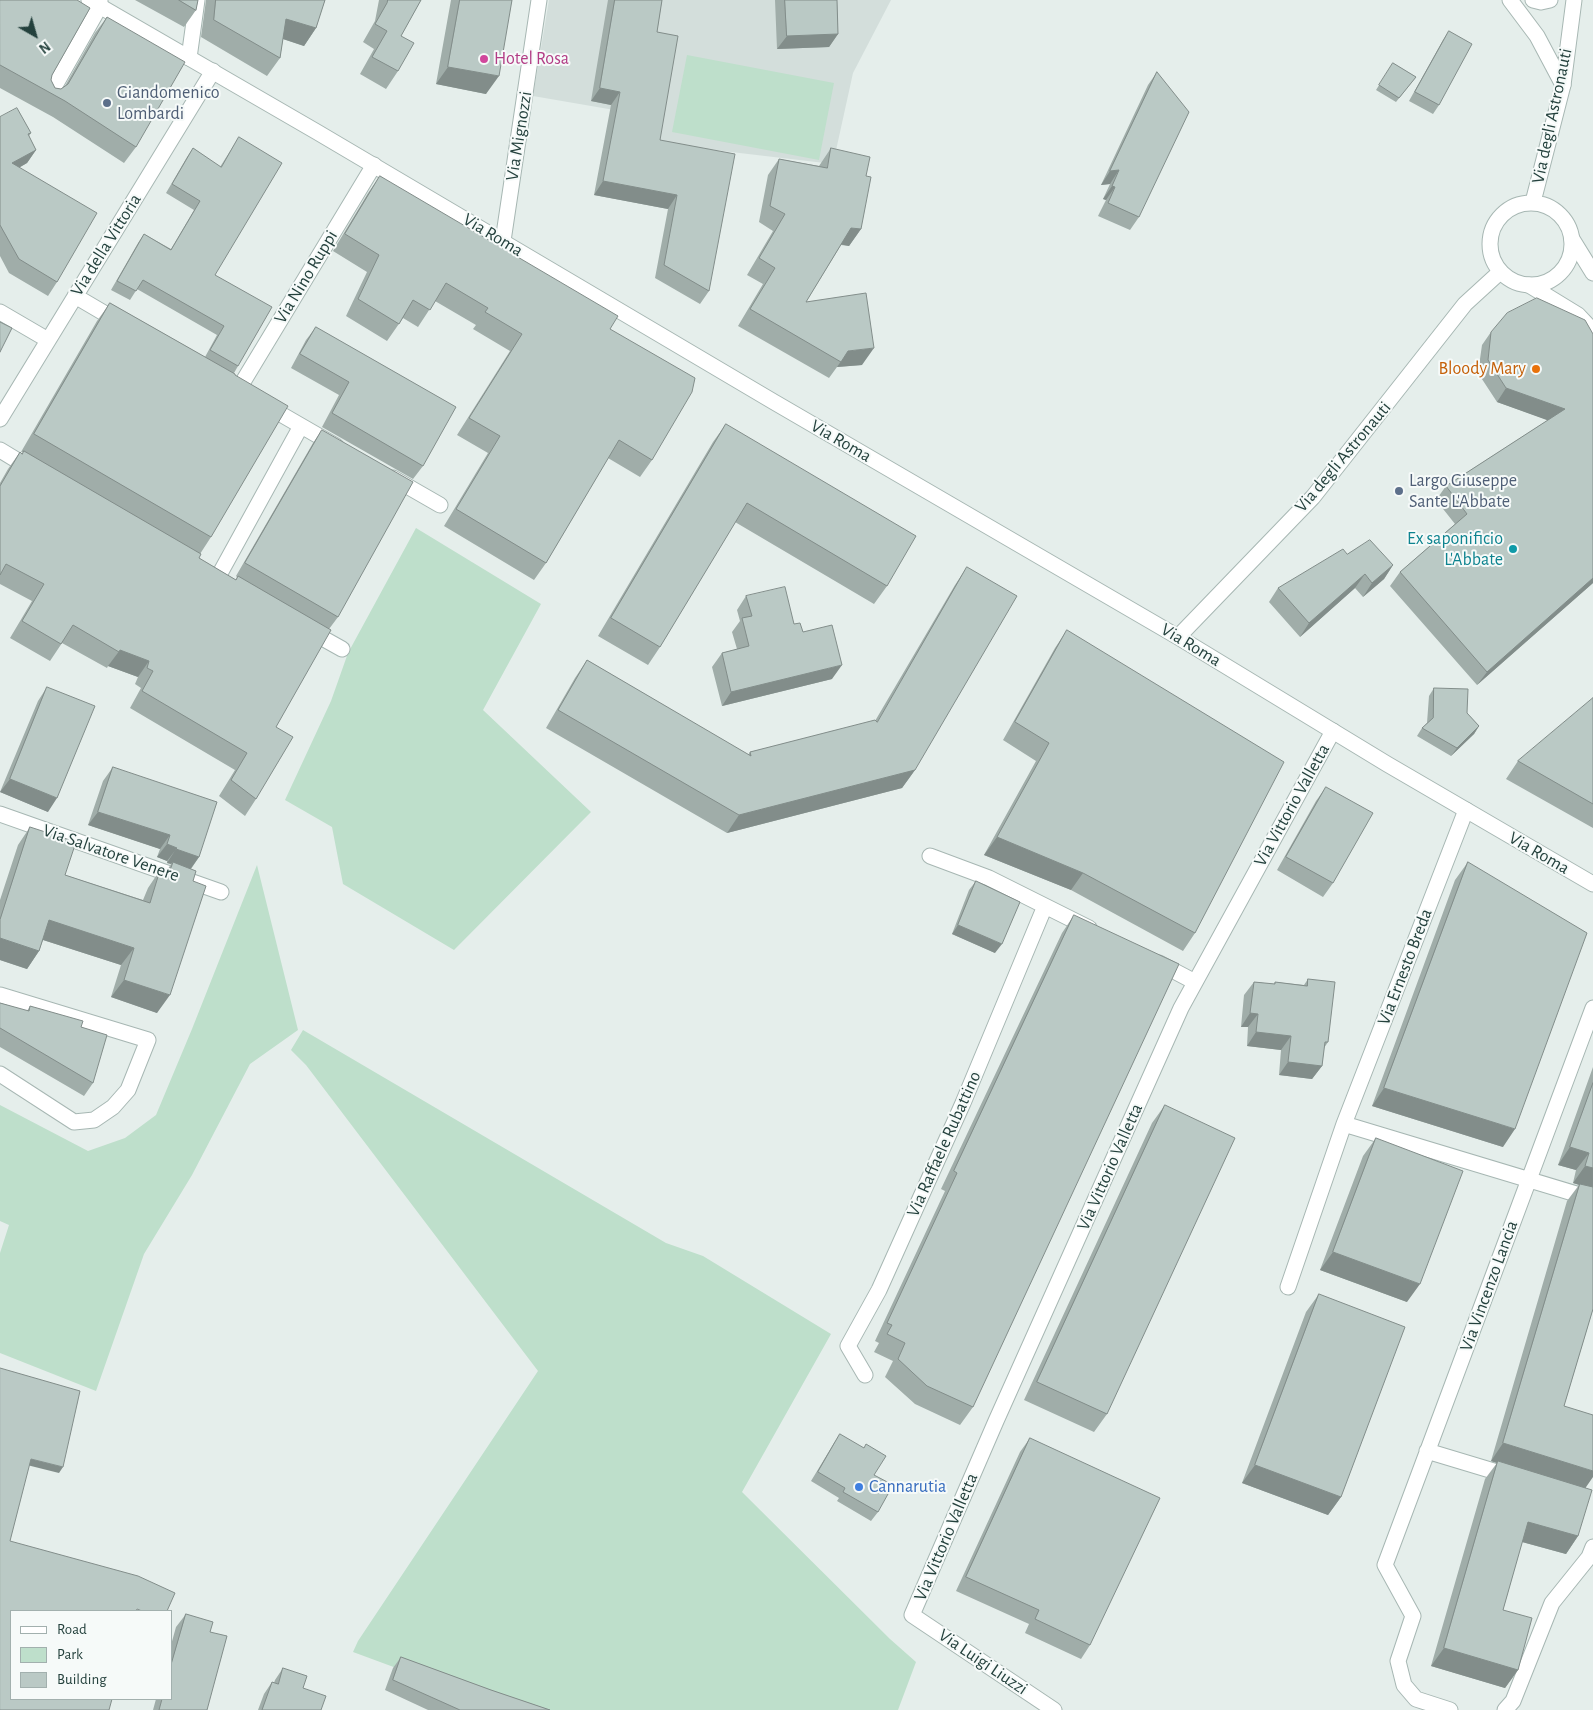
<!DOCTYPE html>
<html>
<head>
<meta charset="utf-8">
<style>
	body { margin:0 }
	#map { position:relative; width:1593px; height:1710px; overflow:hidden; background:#e5eeeb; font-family:"Alegreya Sans",sans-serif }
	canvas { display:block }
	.legend { position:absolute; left:10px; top:1610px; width:162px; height:90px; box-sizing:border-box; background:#f6faf9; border:1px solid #a2b0ae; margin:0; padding:6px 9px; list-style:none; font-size:15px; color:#24413d }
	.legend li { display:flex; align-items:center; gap:10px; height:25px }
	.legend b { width:25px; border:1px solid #a2b0ae }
	.north { position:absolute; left:10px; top:10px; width:50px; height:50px; -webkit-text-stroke:4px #f6faf9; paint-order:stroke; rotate:142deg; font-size:14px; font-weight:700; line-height:20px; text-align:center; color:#24413d }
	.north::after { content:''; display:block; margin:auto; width:18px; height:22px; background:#24413d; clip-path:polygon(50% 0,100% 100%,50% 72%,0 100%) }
</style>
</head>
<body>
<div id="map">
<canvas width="1593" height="1710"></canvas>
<ul class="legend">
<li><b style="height:6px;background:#fff"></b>Road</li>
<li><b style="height:14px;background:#bedfcb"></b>Park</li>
<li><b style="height:14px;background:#bac9c5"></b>Building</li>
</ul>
<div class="north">N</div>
</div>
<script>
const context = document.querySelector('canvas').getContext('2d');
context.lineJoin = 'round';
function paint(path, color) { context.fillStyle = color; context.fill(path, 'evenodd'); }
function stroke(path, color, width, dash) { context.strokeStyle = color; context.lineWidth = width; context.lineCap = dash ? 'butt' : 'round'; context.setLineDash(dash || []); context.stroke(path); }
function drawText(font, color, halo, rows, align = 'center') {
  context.font = font + ' "Alegreya Sans",sans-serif'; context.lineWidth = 4; context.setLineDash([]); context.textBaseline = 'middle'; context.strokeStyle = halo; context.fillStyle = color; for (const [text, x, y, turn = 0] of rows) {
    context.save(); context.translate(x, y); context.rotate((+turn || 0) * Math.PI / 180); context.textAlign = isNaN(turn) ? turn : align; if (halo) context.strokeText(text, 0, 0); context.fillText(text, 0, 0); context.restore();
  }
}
paint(new Path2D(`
	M549 0H891L853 73 833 164 621 139 626 112 533 96Z`), '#d3dedb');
paint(new Path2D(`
	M687 55 834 83 819 160 672 132Z
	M416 528 541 604 483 710 591 812 454 950 343 884 332 827 285 800 331 701 348 653Z
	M257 865 298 1030 250 1064 192 1175 144 1254 96 1391 0 1353V1253L9 1225 0 1221V1105L88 1151 125 1138 156 1115 192 1029Z
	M303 1030 666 1243 703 1256 831 1334 742 1492 890 1639 916 1662 898 1710H510L353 1652 358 1641 538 1371 306 1065 291 1050Z`), '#bedfcb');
const minor = new Path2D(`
	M1510 0 1537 36 1563 85
	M1533 0 1541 2 1550 0
	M189 58 197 0
	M49 96 100 6V0
	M1572 239 1593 273
	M503 241 539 0
	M1529 285 1578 315 1593 331
	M75 296 121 323
	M0 312 48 340
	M238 390 374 165
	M265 405 336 446
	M0 419 213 71
	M0 450 33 470
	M393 478 440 505
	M218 577 301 426
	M308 630 342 649
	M0 814 221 892
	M930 856 989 878 1089 928
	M1159 963 1195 982
	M0 995 148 1040 128 1090 113 1107 94 1120 74 1122 0 1074
	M1344 1124 1593 1199
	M1288 1287 1344 1124 1466 810
	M865 1375 848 1346 879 1290 963 1103 1045 906
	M1427 1451 1510 1476
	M1054 1710 912 1615 996 1421 1181 1008 1333 731
	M1450 1710 1416 1699 1404 1685 1398 1661 1413 1616 1385 1565 1593 1008
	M1505 1710 1513 1701 1552 1603 1589 1557 1593 1547`);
const tertiary = new Path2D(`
	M89 0 317 132 774 402 1178 637 1387 764 1593 884
	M1533 202 1563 85 1574 0
	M1490 244a41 41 0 1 1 82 0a41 41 0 1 1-82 0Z
	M1178 637 1313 497 1465 304 1500 272`);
stroke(minor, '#a7b7b3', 17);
stroke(tertiary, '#a7b7b3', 17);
stroke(minor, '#fff', 15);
stroke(tertiary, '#fff', 15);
paint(new Path2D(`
	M0 0 52 75 51 80 55 88 61 89 65 86 95 33 107 17 136 147 124 163 53 117 0 88Z
	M135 0H198L196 10 184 27Z
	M206 0H325L316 28 304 46 283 39 280 58 267 76 201 37Z
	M379 0H421L401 36 398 71 386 89 360 74 374 49 363 42 375 21Z
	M451 0H512L486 94 436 84Z
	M608 0H662L657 32 660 140 709 291 700 304 655 278 668 209 594 195 611 105 591 101Z
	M775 0H837L838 34 829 47 777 49Z
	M1449 31 1439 105 1433 114 1409 101 1443 40Z
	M1393 63 1416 77 1396 102 1376 90Z
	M1157 72 1139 217 1130 230 1098 216 1106 200 1103 199 1110 184 1101 185 1148 85Z
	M0 117 31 133 29 136 36 150 27 163 20 167 57 282 48 296 9 273 0 256Z
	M239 137 215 275 238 366 234 373 235 375 211 537 200 554 199 558 236 580 237 577 236 576 313 443 322 430 338 617 329 629 276 727 256 799 245 816 219 796 235 770 130 708 141 688 135 684 138 677 108 666 107 668 62 643 50 661 10 638 32 601 0 584V483L8 469 20 452 22 454 23 452H21L97 321 110 303 205 357 217 335 137 289 130 300 111 290 138 243 144 234 171 249 194 210 166 193 187 157 193 148 220 167Z
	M831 148 866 176 861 229 849 246 841 245 806 302 862 365 837 367 829 378 738 326 763 284 747 275 773 231 759 222 768 175 779 159 819 166Z
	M380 176 610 329 652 460 640 477 608 458 546 563 534 580 444 526 488 453 457 435 510 351 473 329 476 325 435 301 418 327 403 318 387 341 346 316 367 272 333 251 368 193Z
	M316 327 423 466 413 479 322 427 339 395 291 368 306 340Z
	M1491 332 1593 334V583L1477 685 1390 586 1400 572 1455 524 1436 500 1446 486 1548 420 1497 402 1478 373 1482 345Z
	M726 424 887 586 874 604 735 522 660 647 648 665 598 636 713 442Z
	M1347 554 1393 565 1384 579 1363 597 1355 588 1300 637 1269 602 1278 588Z
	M967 567 915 770 902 788 727 833 546 728 575 678 587 660 748 755 750 752 875 721 955 585Z
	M746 596 794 624 803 632 832 679 722 706 712 667 722 653 737 649 732 632 740 621 737 610Z
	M1067 630 1195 933 1183 951 1071 890 984 855 1036 761 1003 740 1055 648Z
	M47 687 48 812 0 792 38 701Z
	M1434 688 1467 713 1479 726 1474 734 1451 756 1417 736 1422 728 1427 723 1429 696Z
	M1593 698V828L1506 779 1518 761Z
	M113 767 199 857 191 869 193 881 157 1013 111 997 121 965 43 940 39 951 27 969 0 960V900L18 845 30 827 65 875 143 900 148 888 160 870 166 872 171 864 167 863V861L157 857 160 849 88 825 103 781Z
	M1326 787 1333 883 1323 897 1277 870 1316 801Z
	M1468 862 1503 1147 1372 1106 1455 880Z
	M976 881 995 953 952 934 969 890Z
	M1074 915 973 1407 960 1425 915 1404 885 1377 893 1361 874 1352 879 1343 875 1341 945 1191 941 1189 1062 933Z
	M1308 979 1328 1042 1324 1048 1322 1066 1312 1079 1279 1075 1281 1050 1247 1046 1248 1027H1241L1244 995 1254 982 1274 984 1275 982 1304 985Z
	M0 1003 27 1011 30 1006 81 1027 93 1083 84 1096 0 1047Z
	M1593 1067V1309L1564 1406 1586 1488 1578 1536 1566 1554 1522 1542 1503 1610 1518 1670 1505 1688 1431 1666 1485 1479 1497 1463 1491 1461 1567 1201 1579 1185 1573 1183 1576 1170 1558 1165Z
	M1165 1105 1107 1414 1094 1432 1024 1400 1152 1123Z
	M1376 1138 1407 1302 1320 1270 1363 1156Z
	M1319 1294 1341 1497 1328 1515 1242 1483 1306 1312Z
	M840 1434 874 1475 878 1512 871 1521 837 1501 839 1498 811 1481 834 1443Z
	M1030 1438 1090 1645 1081 1659 1025 1633 1029 1624 956 1591 1020 1452Z
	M186 1614 210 1632 207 1710H153L156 1699H171V1645L176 1627Z
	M401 1657 491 1690 550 1710H428L385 1690 393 1668Z
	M283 1668 303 1688 321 1710H258L264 1694 272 1682 274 1683 275 1680Z`), '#a0ada9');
paint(new Path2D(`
	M286 19 316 28 304 46 274 36Z
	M838 34 829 47 777 49 787 36Z
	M448 67 499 76 486 94 436 84Z
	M600 88 620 92 611 105 591 101Z
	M36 150 27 163 3 177 12 163Z
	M1119 170 1110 184 1101 185 1110 171Z
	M603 181 677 195 668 209 594 195Z
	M1112 186 1115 187 1106 200 1103 199Z
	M851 228 861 229 849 246 839 244Z
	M874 348 862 365 837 367 848 351Z
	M1506 388 1565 409 1555 423 1497 402Z
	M1393 565 1384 579 1363 597 1372 583Z
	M1365 574 1355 588 1300 637 1309 623Z
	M1593 578V583L1477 685 1487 672Z
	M120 650 149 661 138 677 108 666Z
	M842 665 832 679 722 706 731 692Z
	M1479 726 1474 734 1451 756 1457 748Z
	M915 770 902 788 727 833 739 815Z
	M10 779 57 798 48 812 0 792Z
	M98 812 170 835 160 849 88 825Z
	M997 837 1083 873 1071 890 984 855Z
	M167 844 177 848 167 861 157 857Z
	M176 849 199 857 189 871 173 862 171 864 167 863Z
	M49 920 134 948 121 965 37 938Z
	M958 925 1002 944 995 953 952 934Z
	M0 938 39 951 27 969 0 960Z
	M124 980 170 995 157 1013 111 997Z
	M1250 1013 1258 1014 1248 1027H1241Z
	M1256 1032 1291 1036 1281 1050 1247 1046Z
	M1288 1062 1322 1066 1312 1079 1279 1075Z
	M1384 1088 1515 1129 1503 1147 1372 1106Z
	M1570 1147 1589 1153 1576 1170 1558 1165Z
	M1585 1166 1593 1168V1189L1573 1183Z
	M1333 1252 1420 1284 1407 1302 1320 1270Z
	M1503 1443 1593 1471V1477L1584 1490 1498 1461 1497 1463 1491 1461Z
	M31 1459 63 1467 59 1473 27 1465Z
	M1255 1465 1341 1497 1328 1515 1242 1483Z
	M1528 1522 1578 1536 1566 1554 1515 1540Z
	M1444 1648 1518 1670 1505 1688 1431 1666Z`), '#828d8a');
const building = new Path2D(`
	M0 0H77L90 8 52 75 51 80 55 88 61 89 68 84 107 17 185 62 136 147 65 101 0 65Z
	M179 0H198L196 10Z
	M216 0H325L316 28 286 19 280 58 214 20Z
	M388 0H421L401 36 414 43 398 71 372 57 387 31 375 24 387 3Z
	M460 0H512L499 76 448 67Z
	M615 0H662L657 32 678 36 660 140 735 154 709 291 664 265 677 195 603 181 620 92 600 88Z
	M785 0H837L838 34 787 36Z
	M1449 31 1472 44 1439 105 1415 92Z
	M1393 63 1416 77 1399 98 1379 85Z
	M1157 72 1189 112 1139 217 1108 203 1115 187 1112 186 1119 170 1110 171Z
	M17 108 31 133 28 134 36 150 12 163 97 213 57 282 19 259 0 225V117Z
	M239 137 282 163 215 275 272 307 238 366 210 350 224 326 143 280 136 291 117 281 144 234 171 250 200 201 172 184 193 148 221 167Z
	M831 148 870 157 866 176 871 177 861 229 851 228 806 302 866 293 874 348 848 351 841 362 750 309 775 268 759 258 785 214 770 206 779 159 827 168Z
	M380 176 618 316 610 329 695 378 692 392 652 460 619 440 546 563 456 509 500 436 469 418 522 334 485 312 488 308 446 283 430 310 413 300 399 324 358 299 379 255 345 234Z
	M1537 298 1585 320 1593 334V578L1487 672 1400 572 1467 514 1446 486 1565 409 1506 388 1488 360 1491 332 1507 313Z
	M110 303 235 374V375L288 406 211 537 34 434Z
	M0 322 12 328 0 352Z
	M316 327 456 407 423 466 332 413 349 382 300 354Z
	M726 424 916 536 887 586 747 503 660 647 611 618Z
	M322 430 413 482 338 617 245 563Z
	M24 451 201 554 199 558 236 580 238 576 331 630 276 727 293 737 256 799 231 780 247 753 142 691 153 671 147 668 149 661 120 650 119 652 73 625 61 644 22 621 44 584 6 564 0 575V486L20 452 22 454Z
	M1370 540 1393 565 1372 583 1365 574 1309 623 1278 588 1343 549 1347 554Z
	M967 567 1017 596 915 770 739 815 558 710 587 660 751 756 750 752 875 720 877 722Z
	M785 587 794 624 800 623 803 632 832 625 842 665 731 692 722 653 749 646 742 618 752 616 746 596Z
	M1067 630 1284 762 1195 933 1083 873 997 837 1049 743 1015 722Z
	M47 687 95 706 57 798 10 779Z
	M1434 688 1468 689 1467 713 1479 726 1457 748 1422 728 1433 718Z
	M1593 698V804L1518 761Z
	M113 767 217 802 199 857 176 849 177 848 167 844 170 835 98 812Z
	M1326 787 1373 813 1333 883 1286 857Z
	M30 827 76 842 65 875 150 903 160 870 169 873 173 862 196 871 193 881 206 886 170 995 124 980 134 948 49 920 39 951 0 938V920Z
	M1468 862 1587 933 1515 1129 1384 1088Z
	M976 881 1020 902 1002 944 958 925Z
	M1074 915 1179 964 973 1407 927 1386 898 1359 905 1343 887 1334 892 1325 887 1323 957 1173 954 1171Z
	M1308 979 1335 982 1328 1042H1325L1322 1066 1288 1062 1291 1036 1256 1032 1258 1014 1250 1013 1254 982 1275 984V982L1307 986Z
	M0 1003 29 1011 30 1006 83 1021 81 1027 107 1035 93 1083 0 1028Z
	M1593 1083V1168L1585 1166 1589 1153 1570 1147Z
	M1165 1105 1235 1138 1107 1414 1037 1382Z
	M1376 1138 1463 1171 1420 1284 1333 1252Z
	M1580 1184 1593 1187V1309L1564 1406 1593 1415V1471L1503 1443Z
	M1319 1294 1405 1327 1341 1497 1255 1465Z
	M0 1368 80 1391 63 1467 31 1459 10 1541 138 1576 175 1593 167 1611H142L137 1609 136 1611H11V1699H112L109 1710H0Z
	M840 1434 864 1448 866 1444 886 1456 874 1475 893 1485 878 1512 843 1492 845 1488 818 1472Z
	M1030 1438 1160 1498 1090 1645 1035 1619 1039 1610 966 1577Z
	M1498 1461 1592 1490 1578 1536 1528 1522 1503 1610 1532 1618 1518 1670 1444 1648Z
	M186 1614 213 1622 210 1632 227 1636 207 1710H159L162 1699H171V1665Z
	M401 1657 491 1690 550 1710H460L393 1680Z
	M283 1668 307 1676 303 1688 326 1696 321 1710H262L272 1682 278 1684Z`);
paint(building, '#bac9c5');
stroke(building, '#828d8a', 1);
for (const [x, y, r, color] of [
	[484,59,5,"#d1479c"],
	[107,103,5,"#5c6f8a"],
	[1536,369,5,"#e8710a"],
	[1399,491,5,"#5c6f8a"],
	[1513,549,5,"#0f9aa8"],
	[859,1487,5,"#3f7fe0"]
]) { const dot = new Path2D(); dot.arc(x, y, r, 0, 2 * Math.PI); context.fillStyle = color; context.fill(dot); stroke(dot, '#f6faf9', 2); }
drawText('18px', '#b23c85', '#f6faf9', [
	["Hotel Rosa",494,59]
], 'left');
drawText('18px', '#4e5e75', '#f6faf9', [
	["Giandomenico",117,93],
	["Lombardi",117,114],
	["Largo Giuseppe",1409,481],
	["Sante L'Abbate",1409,502]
], 'left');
drawText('18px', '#24413d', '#f6faf9', [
	["Via degli Astronauti",1552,116,-78],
	["Via Mignozzi",519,136,-81],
	["Via Roma",493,235,31],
	["Via della Vittoria",106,245,-58],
	["Via Nino Ruppi",306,277,-59],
	["Via Roma",841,441,30],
	["Via degli Astronauti",1343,457,-50],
	["Via Roma",1191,645,31],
	["Via Vittorio Valletta",1292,805,-61],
	["Via Salvatore Venere",111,853,19],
	["Via Roma",1539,853,30],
	["Via Ernesto Breda",1405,967,-69],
	["Via Raffaele Rubattino",944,1144,-66],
	["Via Vittorio Valletta",1110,1167,-66],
	["Via Vincenzo Lancia",1489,1286,-70],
	["Via Vittorio Valletta",946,1537,-67],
	["Via Luigi Liuzzi",983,1662,34]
]);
drawText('18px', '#c56008', '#f6faf9', [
	["Bloody Mary",1526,369]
], 'right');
drawText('18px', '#0d838f', '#f6faf9', [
	["Ex saponificio",1503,539],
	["L'Abbate",1503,560]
], 'right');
drawText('18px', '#366cbe', '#f6faf9', [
	["Cannarutia",869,1487]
], 'left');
</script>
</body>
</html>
